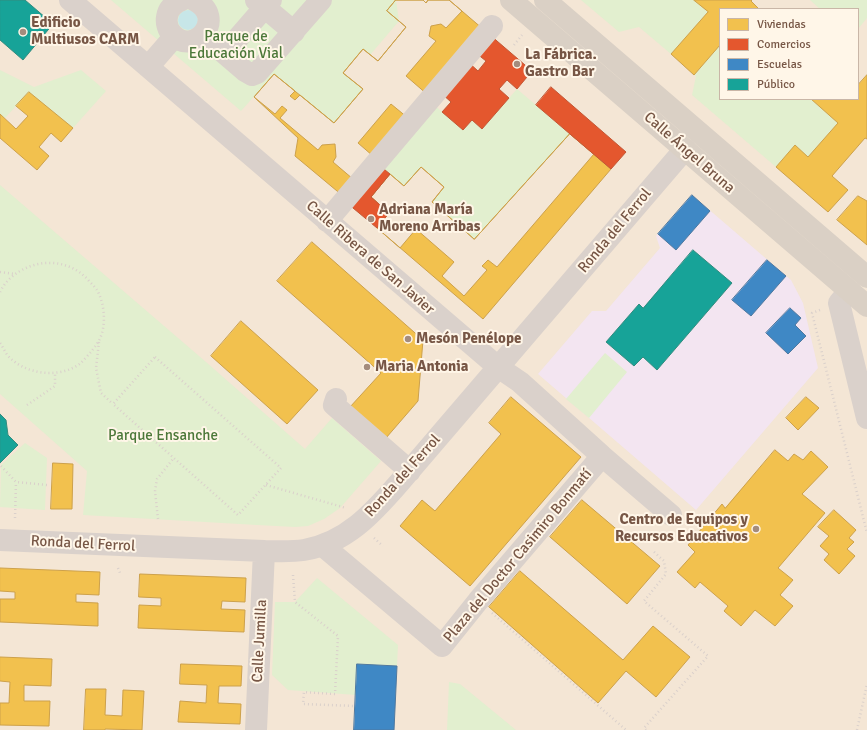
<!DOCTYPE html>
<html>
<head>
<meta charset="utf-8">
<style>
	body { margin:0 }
	#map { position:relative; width:867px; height:730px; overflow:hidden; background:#f7f1e6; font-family:Signika,sans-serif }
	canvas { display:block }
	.legend { position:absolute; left:719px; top:8px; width:140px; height:92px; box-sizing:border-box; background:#fff6e8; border:1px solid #c9b6a7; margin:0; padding:5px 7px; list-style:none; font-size:12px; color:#775645 }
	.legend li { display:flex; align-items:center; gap:8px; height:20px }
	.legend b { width:20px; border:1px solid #c9b6a7 }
</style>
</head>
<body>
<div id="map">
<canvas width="867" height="730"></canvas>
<ul class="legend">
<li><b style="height:11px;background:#f2c14e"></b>Viviendas</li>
<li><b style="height:11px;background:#e4572e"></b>Comercios</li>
<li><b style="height:11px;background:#3f88c5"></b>Escuelas</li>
<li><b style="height:11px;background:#17a398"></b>Público</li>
</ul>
</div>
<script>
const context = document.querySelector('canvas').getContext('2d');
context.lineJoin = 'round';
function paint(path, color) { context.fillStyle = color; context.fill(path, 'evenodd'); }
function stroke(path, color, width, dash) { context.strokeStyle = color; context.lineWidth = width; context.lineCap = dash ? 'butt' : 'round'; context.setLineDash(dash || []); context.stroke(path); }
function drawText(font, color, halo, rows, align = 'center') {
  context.font = font + ' Signika,sans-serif'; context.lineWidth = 4; context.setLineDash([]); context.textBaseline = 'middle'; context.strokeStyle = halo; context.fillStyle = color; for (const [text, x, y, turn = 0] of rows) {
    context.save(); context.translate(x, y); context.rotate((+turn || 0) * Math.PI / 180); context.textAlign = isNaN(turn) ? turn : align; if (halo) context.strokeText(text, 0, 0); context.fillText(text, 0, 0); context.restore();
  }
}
paint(new Path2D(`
	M0 0H867V730H0ZM720 9H858V99H720Z`), '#f4e6d5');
paint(new Path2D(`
	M692 195 791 280 803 303 818 368 696 510 538 374 592 311H606L660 248 656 236Z`), '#f3e5f1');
paint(new Path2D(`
	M111 0H396L399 21 370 55 363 49 343 72 363 89 334 123 274 74 241 111Z
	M581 0H694L708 12 671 54 639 27 619 32Z
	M810 0H867V18L858 29V9H820Z
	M720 45V99H779L780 100 811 99 838 123 808 157 795 146 776 167 692 95 696 76 694 75Z
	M0 70 34 87 81 70 106 91 73 128 29 92 5 118 0 114Z
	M517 89 570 134 474 239 432 202 444 187 422 167 404 186 379 165 432 103 463 130 472 120 482 129Z
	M0 185 206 362 305 449 332 418 381 461 340 508 324 519 308 526 295 527 257 525 83 515 87 471 0 394Z
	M605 353 627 372 589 418 566 399Z
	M25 443 47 458 45 510 0 507 1 465Z
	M317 578 398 645 397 666 357 665 356 695 288 690 272 675 275 602H295Z
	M449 682 460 684 516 730H447Z`), '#e2efcf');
paint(new Path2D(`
	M178 20a10 10 0 1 1 20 0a10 10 0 1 1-20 0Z`), '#c7e6e8');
const homes = new Path2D(`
	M396 0H423L426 3 428 0H449L462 11 446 28 441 24 431 26 429 36 436 41 406 76 428 95 408 118 391 104 358 143 373 156 353 179 333 162 336 157 335 144 322 145 318 150 280 118 287 110 282 106 275 114 254 97 274 74 295 91 290 96 295 100 300 95 334 123 363 89 343 73 363 49 378 61 406 27 387 11Z
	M396 0H423L426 3 428 0H449L483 29 343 196 295 156 298 138 254 97 274 74 334 123 363 89 343 73 363 49 378 61 406 27 387 11Z
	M694 0H752L751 1 759 9H720V45L694 75 671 54 708 12Z
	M867 75V139L865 138 832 176 848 190 828 212 776 167 795 145 808 157 838 123 811 99H858V85Z
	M29 92 73 128 61 142 51 133 39 147 49 156 37 170 0 138V114L16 129 28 116 16 106Z
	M570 134 594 154 497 267 488 260 482 266 487 270 464 296 442 276 454 262 416 229 400 248 377 228 389 213 371 197 390 174 404 186 421 167 444 187 432 202 474 239Z
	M570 134 611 169 483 319 377 228 389 213 371 197 390 174 404 186 421 167 444 187 432 202 474 239Z
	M858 196 867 201V245L837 220Z
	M312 242 423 340 418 401 386 438 350 407 381 373 277 281Z
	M241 321 318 390 287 424 211 356Z
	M511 397 581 457 470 586 400 526 422 500 435 511 501 434 489 423Z
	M806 397 819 408 798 430 786 418Z
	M775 450 788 461 794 454 803 460 811 451 828 467 802 494 825 513 778 568 793 580 780 595 793 606 775 626 755 610 741 626 724 611 728 606 700 582 695 588 677 572 695 552 688 545 722 504 725 508Z
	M53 463 73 464 72 509H51Z
	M582 500 660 566 627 604 550 537Z
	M834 510 856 530 849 538 854 542 847 549 855 556 839 574 824 560 829 554 820 546 829 536 818 527Z
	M0 568 100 572 99 595 76 594V602L98 603V626L0 622V599H15V592L0 591Z
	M520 571 623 660 653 626 690 657 656 697 626 671 598 703 489 607Z
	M140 574 246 578 245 602 222 601 221 609 245 610 244 632 138 628 139 605 161 606V598L139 597Z
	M0 657 52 659 51 686 24 685V701H50L49 726 0 725V703H9L10 682 0 681Z
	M181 664 242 666 241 686H219L218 703 241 704 240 724 178 722 180 701 206 703 207 685 180 684Z
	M86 689H106L105 715 122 716 123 690 144 691 142 730 105 729V730H84Z`);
paint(homes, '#f2c14e');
stroke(homes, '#cda14b', 1);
const shops = new Path2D(`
	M490 35 532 71 517 89 507 80 499 89 509 98 482 129 472 120 463 130 442 112 451 102 441 93 467 61 478 71 486 61 476 53Z
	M551 87 626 152 611 169 536 105Z
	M379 165 390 174 371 197 389 213 377 228 347 203Z`);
paint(shops, '#e4572e');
stroke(shops, '#c35735', 1);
const schools = new Path2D(`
	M692 195 710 211 676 250 658 234Z
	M767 260 786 276 751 316 732 300Z
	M790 308 801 318 795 325 806 336 788 354 766 333Z
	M357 664 397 666 394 730H354Z`);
paint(schools, '#3f88c5');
stroke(schools, '#50799f', 1);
const public = new Path2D(`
	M0 0H25L53 24 23 60 0 40Z
	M693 250 732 283 657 370 643 357 634 366 606 342 639 304 643 308Z
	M0 414 6 420 8 435 18 445 0 463Z`);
paint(public, '#17a398');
stroke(public, '#348c7f', 1);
stroke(new Path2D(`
	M514 45 522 35
	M0 272 15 274
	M0 292C8 275 28 264 46 263 62 262 78 268 89 281 92 284 95 287 97 290 105 304 107 328 98 342 96 346 93 349 91 352 88 355 84 360 81 363 60 379 26 375 8 356 5 352 3 347 0 343
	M820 310 812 313 867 533
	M99 342 96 368 101 393 113 404
	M155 357 281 468 238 515 113 404Z
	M27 405 55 386V372
	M1 466 16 482 47 485
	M266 485 346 508
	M15 518 16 482
	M158 519 155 491 157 479 173 459
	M374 538 383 546
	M118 568 120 573
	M293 575 295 602 338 636 335 694 304 692 303 704 355 706
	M492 613 626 730
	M646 730 644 728 708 656 644 601 666 574 664 561 652 550
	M857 730 867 684`), '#dad0cb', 2.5, [1, 3]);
stroke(new Path2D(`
	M70 0 498 367 520 382 602 456 671 515
	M182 0C174 3 168 9 167 17 166 23 168 30 172 34 193 58 229 18 194 0
	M256 0 294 32
	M203 35 245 71 252 75 257 73 321 0
	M225 53 271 0
	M148 67 174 37
	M327 221 492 26
	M849 291 839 303 867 418
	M336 399 334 405 410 471
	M0 540 264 551C277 551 291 552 304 550 346 543 373 513 399 483L685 149
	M322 545 442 646 478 601 602 456
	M256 730 264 551`), '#dad1cb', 22);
stroke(new Path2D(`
	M511 0 867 306
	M545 0 867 277`), '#dad0c5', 22);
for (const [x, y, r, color] of [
	[23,32,4,"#a48c7d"],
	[517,64,4,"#a48c7d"],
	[371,219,4,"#a48c7d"],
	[408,339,4,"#a48c7d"],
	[367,367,4,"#a48c7d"],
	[756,529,4,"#a48c7d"]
]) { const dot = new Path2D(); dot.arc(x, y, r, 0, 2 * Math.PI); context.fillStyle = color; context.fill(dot); stroke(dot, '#fff6e8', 1.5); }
drawText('bold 15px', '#775645', '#fff6e8', [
	["Edificio",31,23],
	["Multiusos CARM",31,40],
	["La Fábrica.",525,55],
	["Gastro Bar",525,72],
	["Adriana María",379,210],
	["Moreno Arribas",379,227],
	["Mesón Penélope",416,339],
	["Maria Antonia",375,367],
	["Centro de Equipos y",748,520,"right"],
	["Recursos Educativos",748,537,"right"]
], 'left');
drawText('15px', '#4c7839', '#fff6e8', [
	["Parque de",236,37],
	["Educación Vial",236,54],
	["Parque Ensanche",163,436]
]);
drawText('15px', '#775645', '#fff6e8', [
	["Calle Ángel Bruna",689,153,41],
	["Ronda del Ferrol",615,231,-50],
	["Calle Ribera de San Javier",370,258,41],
	["Ronda del Ferrol",403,476,-48],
	["Ronda del Ferrol",83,544,3],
	["Plaza del Doctor Casimiro Bonmatí",518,556,-50],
	["Calle Jumilla",260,641,-87]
]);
</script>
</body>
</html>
